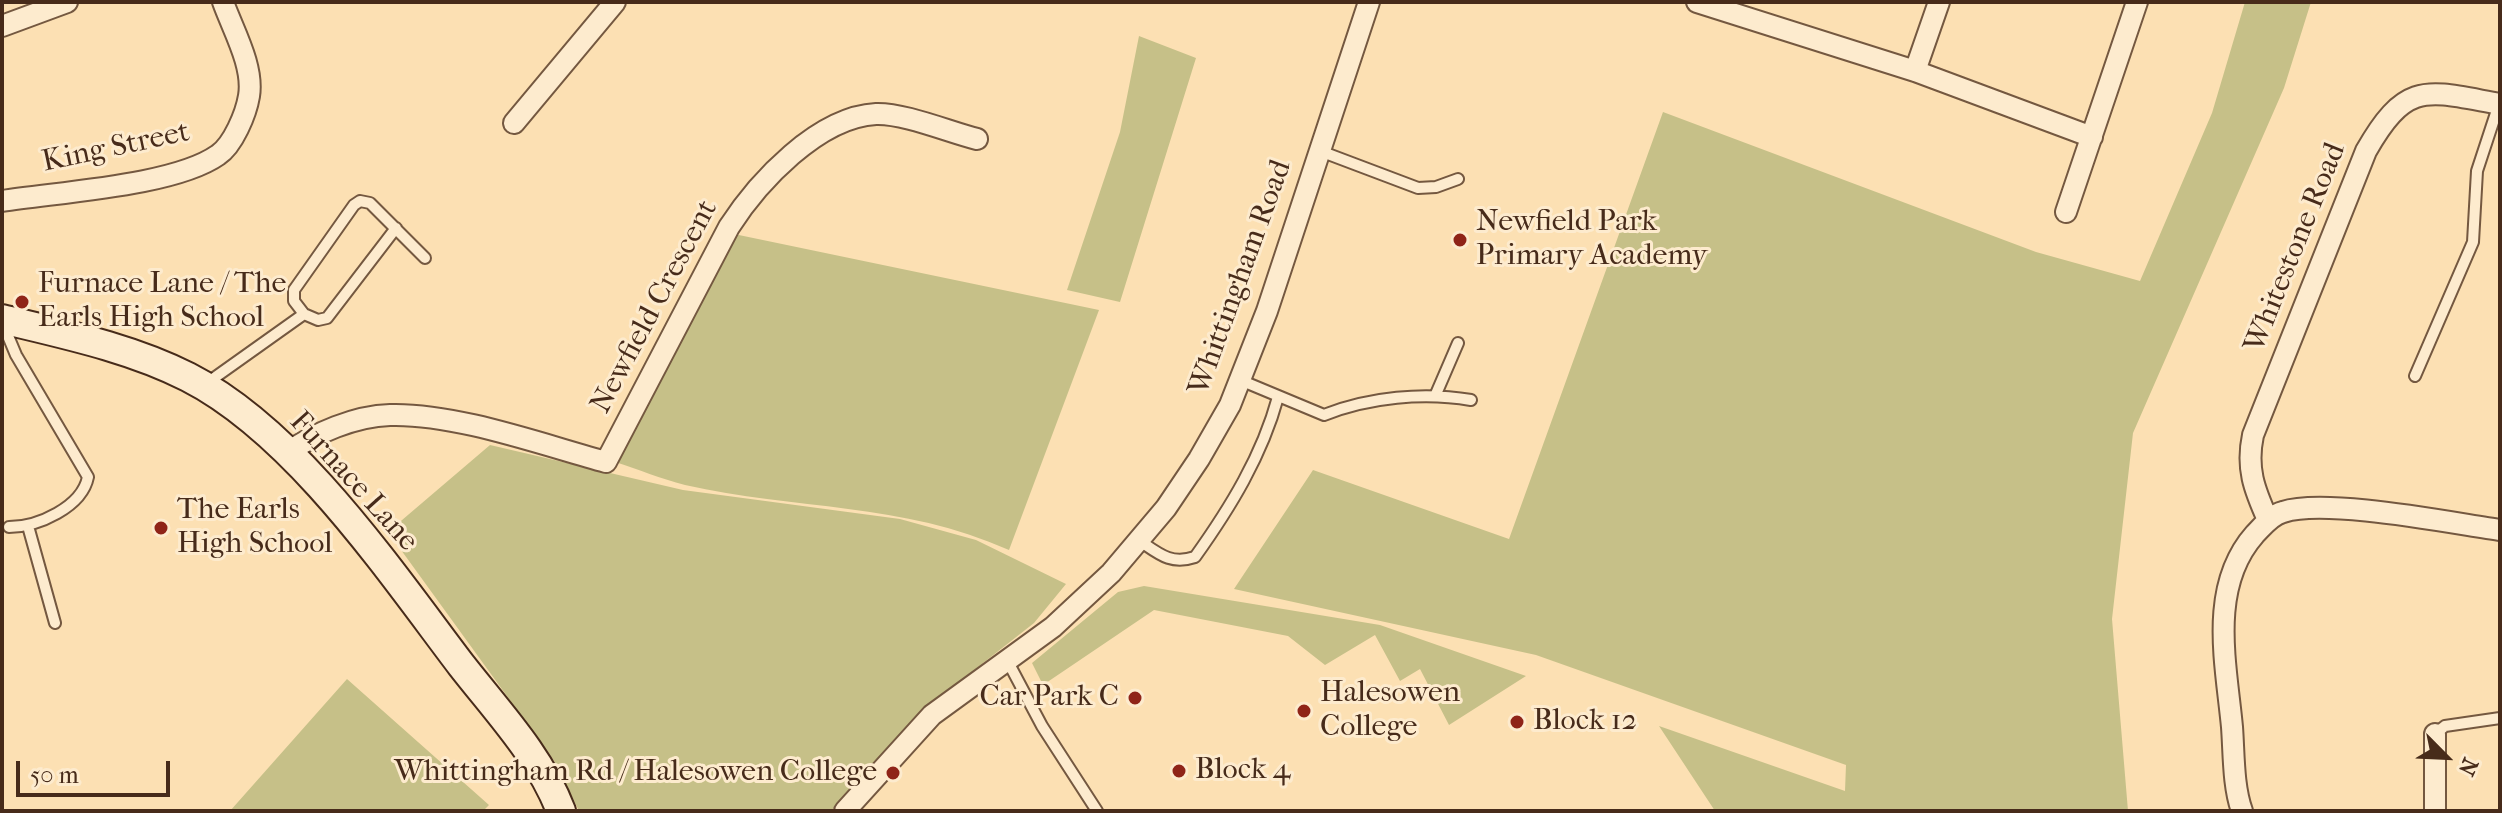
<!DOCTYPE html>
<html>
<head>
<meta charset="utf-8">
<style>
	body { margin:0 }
	#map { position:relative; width:2502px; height:813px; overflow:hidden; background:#fce0b3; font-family:"IM FELL French Canon",serif }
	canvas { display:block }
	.frame { position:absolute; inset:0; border:4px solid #472b1a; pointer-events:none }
	.north { position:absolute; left:2406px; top:717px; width:80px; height:80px; -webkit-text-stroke:6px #fdebce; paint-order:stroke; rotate:114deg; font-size:22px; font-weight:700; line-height:32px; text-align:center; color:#472b1a }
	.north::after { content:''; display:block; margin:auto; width:28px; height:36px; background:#472b1a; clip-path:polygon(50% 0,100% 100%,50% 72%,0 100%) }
	.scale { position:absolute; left:16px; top:761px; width:154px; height:36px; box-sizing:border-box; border:4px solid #472b1a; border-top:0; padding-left:10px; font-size:24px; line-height:28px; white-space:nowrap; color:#472b1a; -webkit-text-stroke:6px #fdebce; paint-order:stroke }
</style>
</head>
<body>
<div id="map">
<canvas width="2502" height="813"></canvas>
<div class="frame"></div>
<div class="north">N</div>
<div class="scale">50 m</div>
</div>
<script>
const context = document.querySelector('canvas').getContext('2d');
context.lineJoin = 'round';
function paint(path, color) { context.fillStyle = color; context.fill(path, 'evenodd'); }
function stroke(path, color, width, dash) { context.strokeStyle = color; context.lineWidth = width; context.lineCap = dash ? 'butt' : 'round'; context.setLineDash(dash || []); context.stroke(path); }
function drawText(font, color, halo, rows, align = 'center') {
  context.font = font + ' "IM FELL French Canon",serif'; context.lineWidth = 6; context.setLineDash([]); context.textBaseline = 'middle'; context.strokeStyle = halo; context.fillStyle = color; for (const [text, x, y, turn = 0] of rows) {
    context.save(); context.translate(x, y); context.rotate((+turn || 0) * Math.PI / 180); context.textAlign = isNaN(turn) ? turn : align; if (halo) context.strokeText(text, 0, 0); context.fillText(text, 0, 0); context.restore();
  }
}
paint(new Path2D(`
	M2245 2H2311L2284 88 2133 433 2112 619 2128 811H1715L1659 726 1845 791 1846 765 1536 655 1234 589 1313 470 1509 539 1663 112 2036 252 2140 281 2212 113Z
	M1139 36 1196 58 1120 302 1067 290 1120 132Z
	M734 234 1099 310 1009 550C902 502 795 510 685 485 661 479 638 469 615 462Z
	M490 445 683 490 900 519 976 540 1066 584 1034 623 922 711 831 811H579L554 761 388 532Z
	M1144 586 1380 625 1526 676 1449 725 1420 669 1400 681 1375 635 1325 665 1288 636 1154 610 1043 685 1032 663 1118 592Z
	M347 679 489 805 483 811H230Z`), '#c6c088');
const lane = new Path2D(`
	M1320 151 1418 188 1436 187 1458 179
	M304 314 318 320 327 318 396 228
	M3 324 16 355 88 477C82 507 38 527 9 527
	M2415 376 2473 242 2477 171 2499 104
	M1240 380 1324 415C1369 397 1424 392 1471 400
	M207 383 304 314 294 301V290L354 205 360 201 370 203 425 258
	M1436 394 1458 343
	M28 526 55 623
	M1140 541C1159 554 1171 565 1195 557 1230 508 1262 456 1278 397
	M1007 660 1042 726 1097 811
	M2435 734 2445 726 2500 718`);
const street = new Path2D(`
	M1697 2 1915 71 2092 137
	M2 26 67 2
	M1915 71 1939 2
	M514 123 615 2
	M2 201C58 192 174 186 218 155 233 145 246 114 249 96 254 66 233 30 223 2
	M2066 212 2137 2
	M287 453C315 433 355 416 390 415 455 413 543 445 606 462L729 227C758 182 818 117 876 114 904 113 949 132 977 139
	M2268 520C2254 489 2246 468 2253 435L2366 151C2407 79 2427 91 2500 104
	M2435 734V811
	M845 811 932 715 1053 627 1111 573 1166 508 1199 459 1230 405 1267 311 1369 2
	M2242 811C2233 786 2234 754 2232 727 2226 663 2208 587 2255 534 2263 526 2271 515 2283 512 2325 498 2451 523 2500 530`);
const secondary = new Path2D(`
	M2 319C64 334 131 348 188 377 296 432 389 570 462 666 498 712 540 756 561 811`);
stroke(lane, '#745840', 14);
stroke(street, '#745840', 24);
stroke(secondary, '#472b1a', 32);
stroke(lane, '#fdebce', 10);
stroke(street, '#fdebce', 20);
stroke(secondary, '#fdebce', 28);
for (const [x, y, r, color] of [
	[1460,240,8,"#8f2418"],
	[22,302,8,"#8f2418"],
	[161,528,8,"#8f2418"],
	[1135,698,8,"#8f2418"],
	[1304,711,8,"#8f2418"],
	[1517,722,8,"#8f2418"],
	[1179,771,8,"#8f2418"],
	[893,773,8,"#8f2418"]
]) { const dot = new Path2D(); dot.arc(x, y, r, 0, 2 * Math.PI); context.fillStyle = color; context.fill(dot); stroke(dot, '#fdebce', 3); }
drawText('30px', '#472b1a', '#fdebce', [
	["King Street",116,148,-12],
	["Whitestone Road",2296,248,-68],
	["Whittingham Road",1241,278,-70],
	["Newfield Crescent",655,307,-62],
	["Furnace Lane",353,482,48]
]);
drawText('30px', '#472b1a', '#fdebce', [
	["Newfield Park",1476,223],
	["Primary Academy",1476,257],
	["Furnace Lane / The",38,285],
	["Earls High School",38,319],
	["The Earls",177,511],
	["High School",177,545],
	["Halesowen",1320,694],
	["College",1320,728],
	["Car Park C",1119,698,"right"],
	["Block 12",1533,722],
	["Block 4",1195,771],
	["Whittingham Rd / Halesowen College",877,773,"right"]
], 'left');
</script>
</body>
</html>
